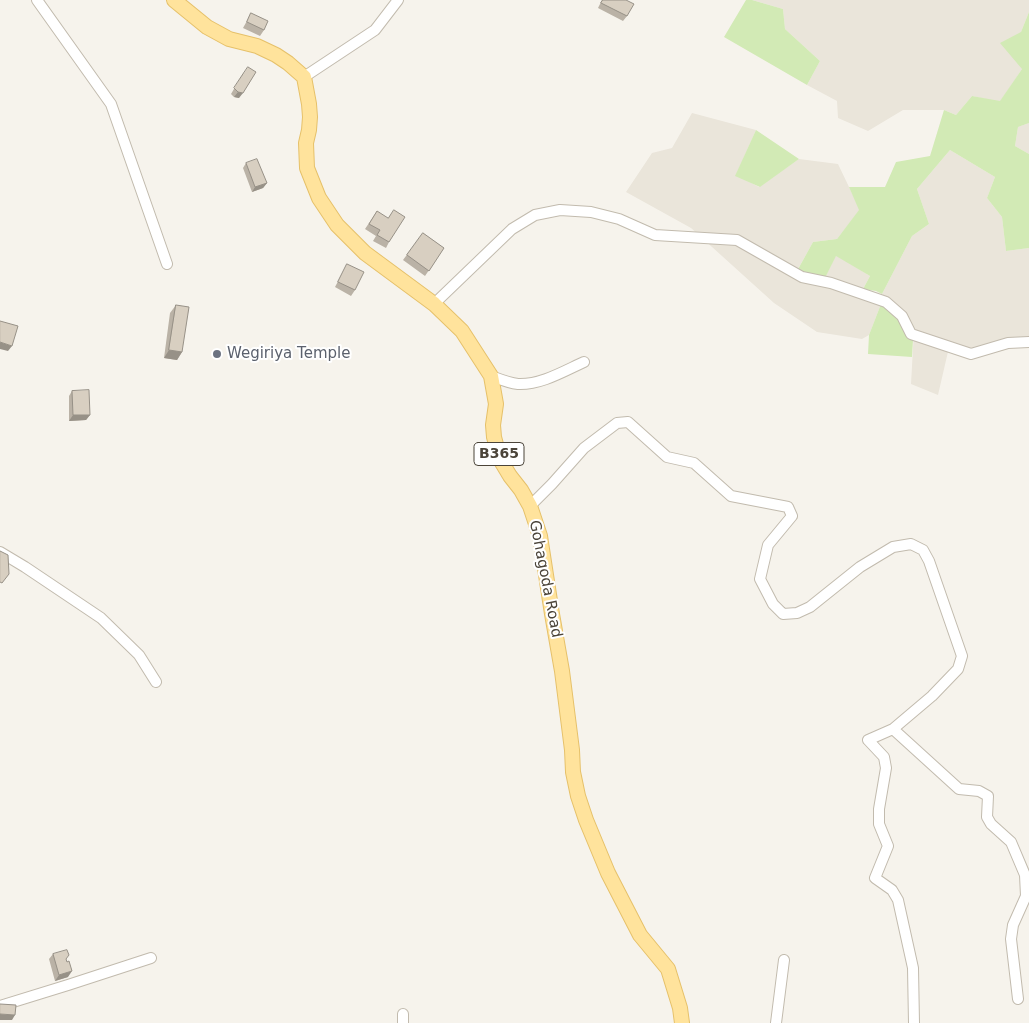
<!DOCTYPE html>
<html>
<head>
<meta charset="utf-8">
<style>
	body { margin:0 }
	canvas { display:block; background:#f6f3ec }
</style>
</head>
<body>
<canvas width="1029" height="1023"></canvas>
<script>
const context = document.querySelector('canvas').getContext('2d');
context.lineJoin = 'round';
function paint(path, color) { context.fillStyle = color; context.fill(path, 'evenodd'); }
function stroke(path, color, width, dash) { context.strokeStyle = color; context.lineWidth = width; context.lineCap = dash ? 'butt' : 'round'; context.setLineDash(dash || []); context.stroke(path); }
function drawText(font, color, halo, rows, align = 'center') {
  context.font = font + ' "DejaVu Sans",sans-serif'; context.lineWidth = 4; context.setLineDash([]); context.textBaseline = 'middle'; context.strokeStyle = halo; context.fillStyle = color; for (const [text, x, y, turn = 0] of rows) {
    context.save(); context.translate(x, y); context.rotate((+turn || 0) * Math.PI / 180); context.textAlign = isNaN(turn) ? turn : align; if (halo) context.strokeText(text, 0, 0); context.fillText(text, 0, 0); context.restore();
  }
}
paint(new Path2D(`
	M752 0H1029V12L1021 32 1022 69 1000 102 972 96 956 115 944 110H903L868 131 838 118 837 101 807 85 820 61 785 29 783 9Z
	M692 113 756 130 736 175 759 187 799 159 838 164 860 210 837 239 813 242 793 278 805 283 822 284 836 255 870 276 859 296 881 304 869 335 862 339 817 332 774 303 691 228 626 192 652 153 672 148Z
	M1029 123V154L1015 146 1018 127Z
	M950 150 995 177 987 198 1002 217 1006 251 1029 248V336L1010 338 972 350 950 343 938 395 911 384 914 330 907 314 882 294 912 236 929 224 917 189Z`), '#eae5da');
paint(new Path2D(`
	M746 0H752L783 9 785 29 820 61 807 85 724 37Z
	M1029 12V123L1018 127 1015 146 1029 154V248L1006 251 1002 217 987 198 995 177 950 150 917 189 929 224 912 236 882 294 876 291 863 289 870 276 836 256 825 278 797 271 813 242 837 239 859 210 849 187H885L896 162 930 156 944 110 956 115 972 96 1000 101 1022 69 1000 43 1021 32Z
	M756 130 799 159 760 187 735 176Z
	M881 304 897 317 907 338 913 340 912 357 868 354 869 335Z`), '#d2eab5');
const minor = new Path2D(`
	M37 0 111 104 167 264
	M304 77 375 30 398 0
	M434 304 512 229 535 215 560 210 591 212 619 219 655 235 737 240 802 277 831 283 886 302 902 316 911 334 971 354 1008 343 1029 342
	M491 376C499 379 509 383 518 384 541 385 564 371 584 362
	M530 506 552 484 584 448 617 423 628 422 667 457 694 463 731 496 788 507 792 516 768 545 760 579 773 604 783 614 797 613 810 607 860 567 893 547 911 544 923 550 929 561 962 656 958 669 932 696 893 729 868 740 884 757 886 768 879 809V824L888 846 875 878 892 890 898 900 913 968 914 1023
	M0 552 25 567 101 618 139 655 156 682
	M893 729 959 789 979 791 988 796 987 817 991 824 1011 842 1025 875 1026 896 1013 925 1011 939 1018 999
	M0 1006 68 985 151 958
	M403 1023V1014
	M776 1023 784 960`);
const major = new Path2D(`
	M174 0 207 27 229 39 257 46 276 55 288 63 304 77 309 104 310 117 309 130 306 143 307 168 319 198 337 225 365 253 434 304 462 331 491 376 496 404 493 425 494 437 498 452 501 461 510 476 521 490 530 506 540 536 552 614 562 671 572 750 573 772 578 796 586 820 608 873 640 935 668 969 680 1008 682 1023`);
stroke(minor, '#c2bbae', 12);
stroke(major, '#e6c16a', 16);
stroke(minor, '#fff', 10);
stroke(major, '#ffe39c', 14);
paint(new Path2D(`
	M602 0H626L627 16 623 21 598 8Z
	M251 13 264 30 260 36 243 28 248 19Z
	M244 72 239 98 234 97 231 94Z
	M246 163 267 183 263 188 252 192 243 168Z
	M377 211 389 242 386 248 373 241 376 236 365 229Z
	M423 233 444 248 425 276 403 260Z
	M347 264 355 290 351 296 335 287 344 270Z
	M176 305 182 352 177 360 164 358 170 313Z
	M72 391 90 415 86 420 69 421V396Z
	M53 954 66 959 68 977 55 981 49 959Z`), '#bab2a6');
paint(new Path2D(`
	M238 92 243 93 239 98 234 97Z
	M267 183 263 188 252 192 255 187Z
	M0 342 12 346 8 351 0 349Z
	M169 350 182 352 177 360 164 358Z
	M73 415H90L86 420 69 421Z
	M72 971 68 977 55 981 59 975Z
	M0 1014 15 1015 12 1020H0Z`), '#979187');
const building = new Path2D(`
	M603 0H626L634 4 627 16 601 3Z
	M251 13 268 21 264 30 247 22Z
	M248 67 256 72 243 93 238 92 234 88Z
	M257 159 267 183 255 187 246 163Z
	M394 210 405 217 389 242 377 235 380 230 369 224 377 211 388 218Z
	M423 233 444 248 429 271 407 255Z
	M347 264 364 272 355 290 338 282Z
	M176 305 189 307 182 352 169 350Z
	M0 321 18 326 12 346 0 342Z
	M89 390 90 415H73L72 391Z
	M0 551 8 555 9 574 2 583 0 582Z
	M67 950 69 955 66 959 67 962 69 961 72 971 59 975 53 954Z
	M0 1004 16 1005 15 1015 0 1014Z`);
paint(building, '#d8cfc1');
stroke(building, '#979187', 1);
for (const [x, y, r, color] of [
	[217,354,5,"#6b7280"]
]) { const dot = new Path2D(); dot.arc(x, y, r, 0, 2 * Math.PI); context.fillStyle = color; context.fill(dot); stroke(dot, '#fff', 2); }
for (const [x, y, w] of [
	[499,454,50]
]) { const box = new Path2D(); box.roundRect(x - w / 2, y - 11.5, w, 23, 4); context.fillStyle = '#fff'; context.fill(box); stroke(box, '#4b4439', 1); }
drawText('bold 14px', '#4b4439', null, [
	["B365",499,454]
]);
drawText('15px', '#5b616d', '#fff', [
	["Wegiriya Temple",227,354]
], 'left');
drawText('15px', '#4b4439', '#fff', [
	["Gohagoda Road",545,579,79]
]);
</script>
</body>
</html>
